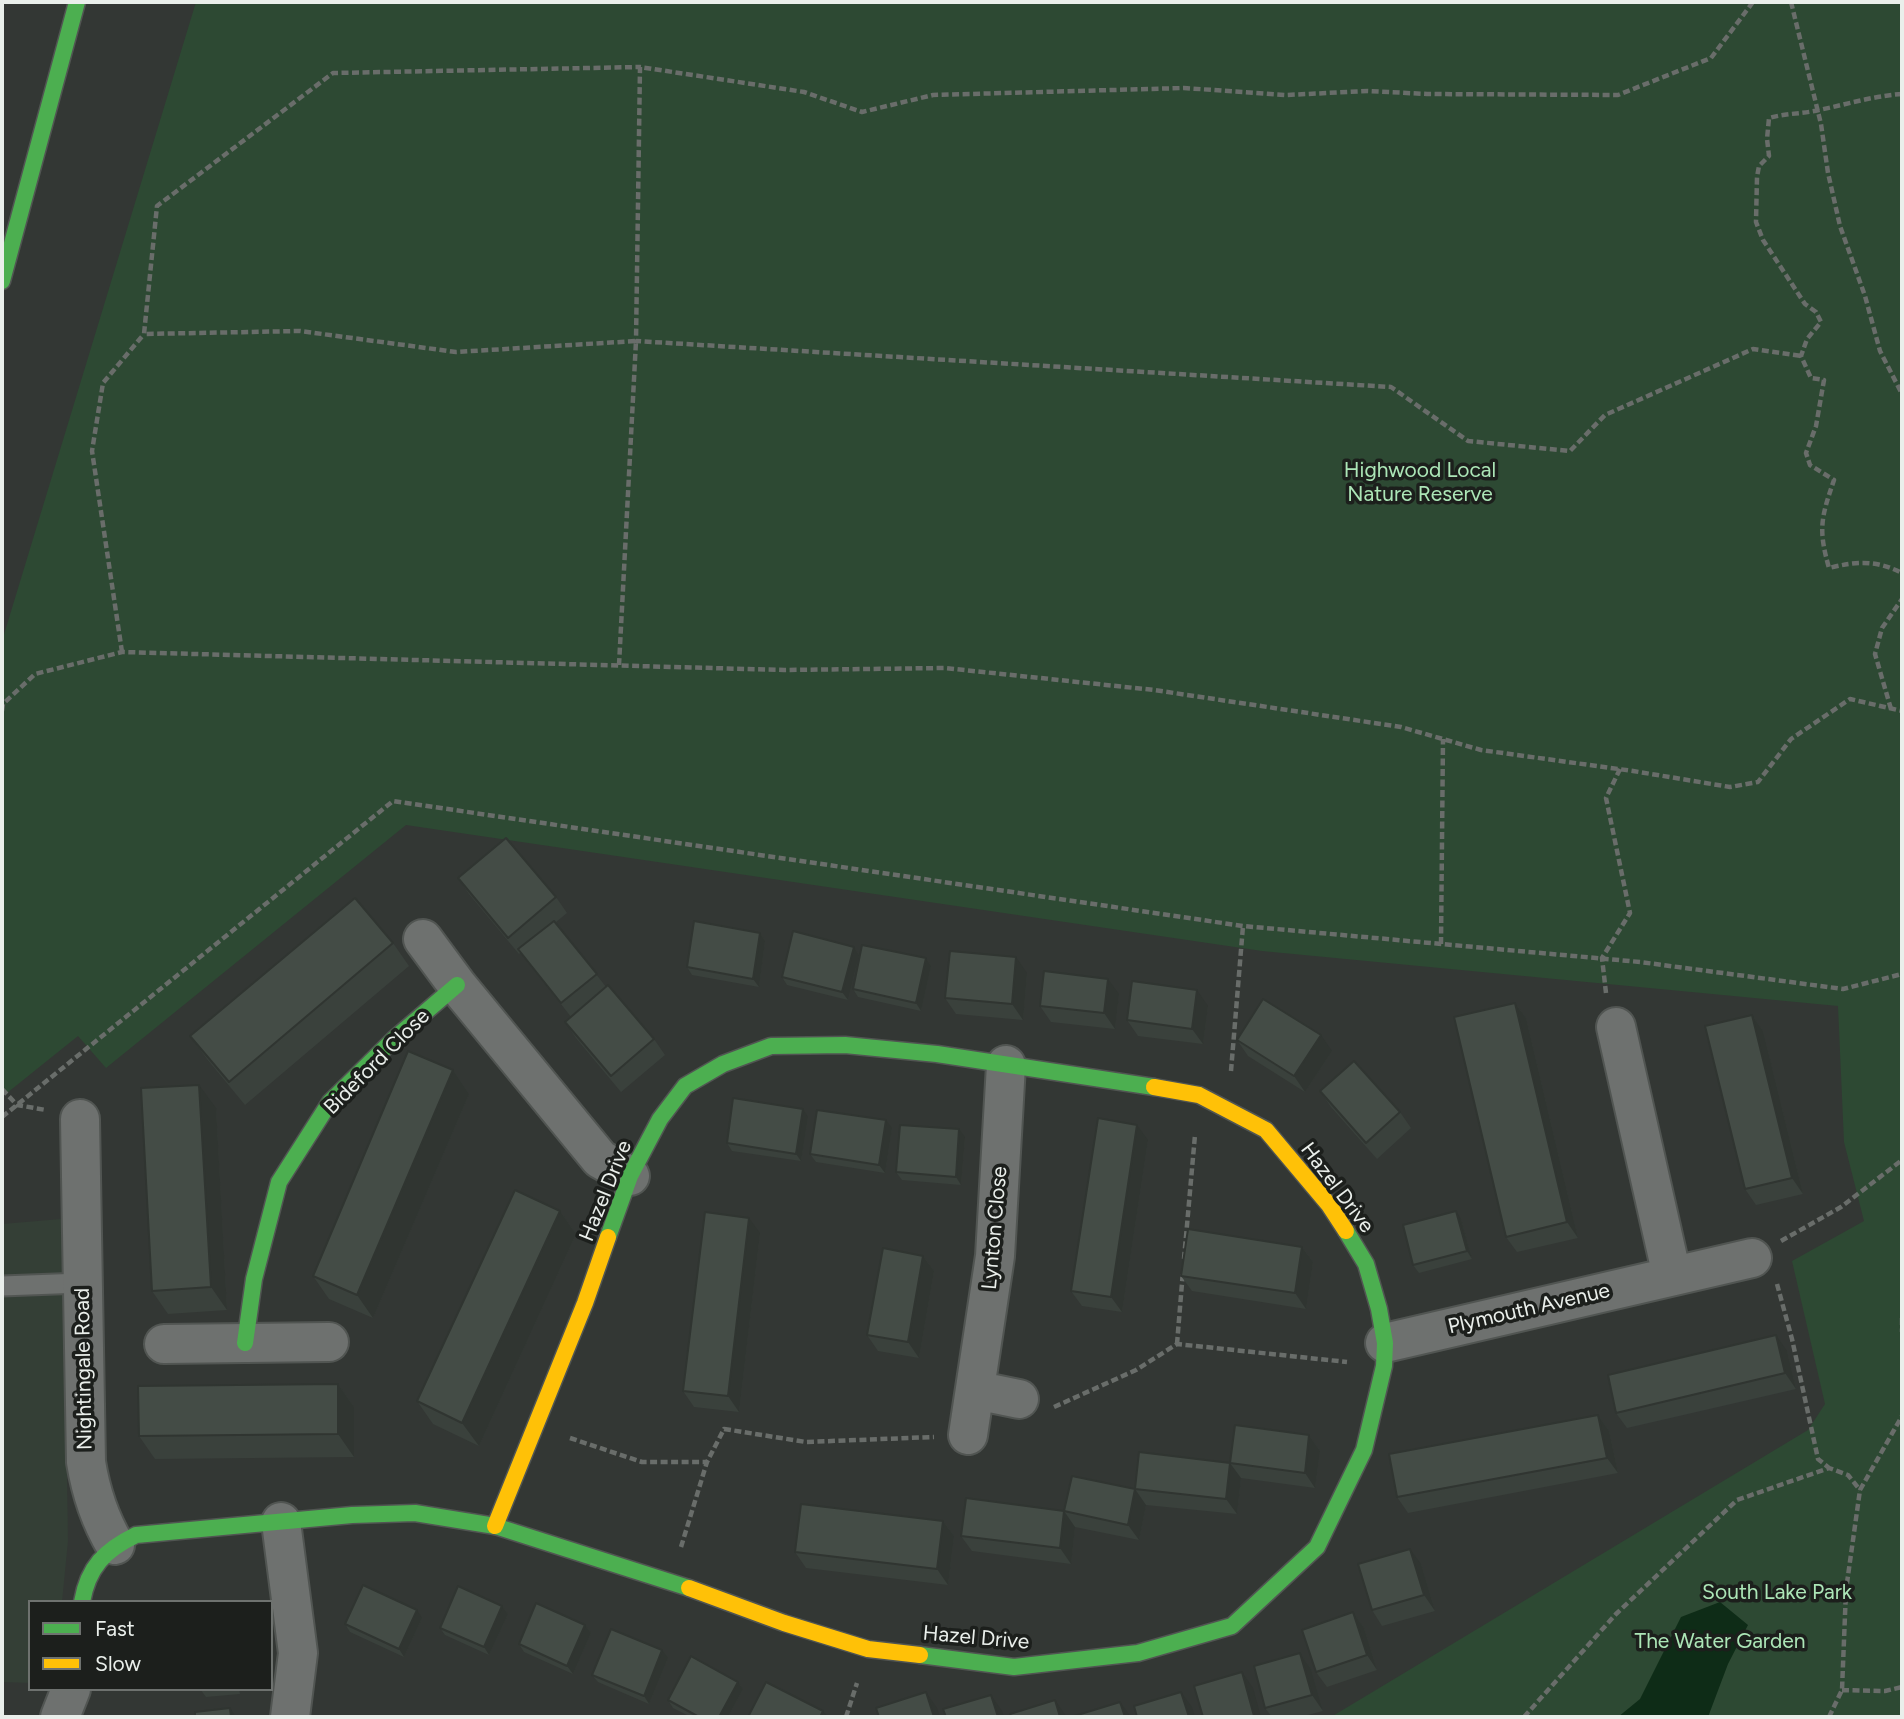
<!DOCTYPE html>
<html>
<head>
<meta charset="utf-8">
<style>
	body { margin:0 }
	#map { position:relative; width:1904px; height:1719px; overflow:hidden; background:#333734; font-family:Figtree,sans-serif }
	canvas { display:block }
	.frame { position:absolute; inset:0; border:4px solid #eaefeb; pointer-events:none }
	.legend { position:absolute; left:28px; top:1600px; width:245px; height:91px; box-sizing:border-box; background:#1c1f1c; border:2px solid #6e726f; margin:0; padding:9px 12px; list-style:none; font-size:21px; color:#eaefeb }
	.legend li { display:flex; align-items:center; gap:14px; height:35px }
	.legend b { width:35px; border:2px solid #6e726f }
</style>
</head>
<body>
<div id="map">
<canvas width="1904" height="1719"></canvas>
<div class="frame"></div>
<ul class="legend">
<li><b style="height:9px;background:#4caf50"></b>Fast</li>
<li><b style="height:9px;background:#ffc107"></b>Slow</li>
</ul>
</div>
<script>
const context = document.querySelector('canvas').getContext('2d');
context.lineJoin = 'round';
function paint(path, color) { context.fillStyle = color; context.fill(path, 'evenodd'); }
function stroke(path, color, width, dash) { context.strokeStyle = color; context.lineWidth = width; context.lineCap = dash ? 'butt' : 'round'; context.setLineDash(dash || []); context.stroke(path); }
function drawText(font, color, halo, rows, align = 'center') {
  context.font = font + ' Figtree,sans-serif'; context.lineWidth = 7; context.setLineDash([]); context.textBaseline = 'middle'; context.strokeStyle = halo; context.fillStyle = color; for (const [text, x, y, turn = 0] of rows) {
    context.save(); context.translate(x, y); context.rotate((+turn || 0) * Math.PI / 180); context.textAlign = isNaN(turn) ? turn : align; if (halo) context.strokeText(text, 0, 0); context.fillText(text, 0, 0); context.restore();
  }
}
paint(new Path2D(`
	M61 1219 64 1284 68 1541 62 1602H30V1683L2 1682V1224Z`), '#343f36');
paint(new Path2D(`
	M196 2H1902V1717H1331L1808 1430 1825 1404 1792 1261 1864 1221 1844 1142 1838 1006 1262 951 406 825 106 1068 78 1036 2 1097V641Z`), '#2d4933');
paint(new Path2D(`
	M1720 1602 1748 1625 1728 1664 1708 1717H1618L1640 1699 1681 1617Z`), '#0e2c17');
const lane = new Path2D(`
	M2 1286 82 1283`);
const street = new Path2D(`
	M423 939 457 985 600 1159 630 1176
	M1616 1027 1672 1276
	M80 1119 86 1462C91 1493 99 1518 115 1545
	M1385 1343 1752 1258
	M164 1344 329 1342
	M975 1390 1019 1399
	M968 1435 995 1256 1006 1065
	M281 1522 298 1653 290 1717
	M60 1717 71 1689`);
const fast = new Path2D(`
	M2 281 77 2
	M608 1237 630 1176 660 1119 685 1086 723 1064 771 1046 845 1045 937 1054 1154 1087
	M245 1343 254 1279 279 1182 330 1102 394 1039 457 985
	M82 1602C88 1567 105 1550 136 1535L352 1515 415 1513 495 1526 689 1588
	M920 1655 1014 1667 1138 1653 1232 1626 1317 1547 1364 1450 1384 1366 1385 1343 1379 1309 1366 1264 1346 1231`);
const slow = new Path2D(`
	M1154 1087 1199 1095 1266 1130 1329 1205 1346 1231
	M495 1526 585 1303 608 1237
	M689 1588 784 1623 868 1649 920 1655`);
stroke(lane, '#515552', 23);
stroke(street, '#515552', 42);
stroke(fast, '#515552', 19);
stroke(slow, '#515552', 19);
stroke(new Path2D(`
	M1753 2 1711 58 1618 95 1427 94 1368 91 1286 95 1184 88 933 95 862 112 804 92 640 67 636 341 1391 387 1468 441 1570 451 1605 415 1753 349 1801 356
	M1791 2 1821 124 1828 173 1840 226 1865 296 1880 351 1902 394
	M1902 94C1873 96 1848 104 1819 110 1803 114 1786 113 1769 118L1767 139 1769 156 1759 166 1757 177 1756 222 1763 240 1805 304 1816 312 1821 322 1807 339 1801 356 1811 378 1824 380 1816 426 1806 453 1810 465 1834 480C1821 518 1818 529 1829 568 1857 561 1876 560 1902 573
	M122 652 92 451 103 383 144 334
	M619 665 636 341 456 352 300 331 144 334 157 206 333 73 640 67
	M1891 709 1875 654 1882 628 1902 599
	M2 711 3 704 35 674 122 652 784 670 945 668 1154 690 1401 727 1481 750 1633 771 1730 787 1758 782 1791 739 1850 699 1902 711
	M1441 944 1443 739
	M1606 993 1602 958 1630 913 1606 798 1620 769
	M1231 1071 1243 926
	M2 1089 17 1105 46 1110
	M2 1117 393 801 1243 926 1640 962 1843 989 1902 974
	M1781 1241 1841 1207 1902 1160
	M1184 1259 1195 1135
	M1777 1284 1792 1339 1818 1459 1829 1468
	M1902 1318V1332
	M1177 1344 1183 1271
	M1054 1407 1136 1370 1177 1344 1347 1362
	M570 1438 642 1462H707
	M681 1547 707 1462 724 1429 806 1442 934 1437
	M1842 1690 1885 1691 1902 1687
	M846 1717 857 1683
	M1524 1717 1616 1614 1737 1500 1829 1468 1848 1475 1860 1490
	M1829 1717 1842 1690 1846 1590 1860 1490 1902 1416`), '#696d6a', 4.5, [7, 3.5]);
stroke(lane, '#6e716f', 19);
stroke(street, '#6e716f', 38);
stroke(fast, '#4caf50', 16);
stroke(slow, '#ffc107', 16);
paint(new Path2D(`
	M458 878 556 897 567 913 556 922 606 987 654 1039 665 1055 621 1092 576 1038 565 1022 571 1017 521 952 519 954 469 894Z
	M760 933 765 941 759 987 692 975 687 967Z
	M393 943 409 966 245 1105 207 1059 190 1036Z
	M854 947 859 955 848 1000 787 985 782 977Z
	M926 958 931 966 921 1011 858 997 853 989Z
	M1027 973 1023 1020 956 1014 945 998Z
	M1119 994 1115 1029 1051 1022 1040 1006Z
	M1515 1003 1526 1018 1578 1238 1517 1252 1506 1237Z
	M1208 1006 1203 1044 1138 1036 1127 1020Z
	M1752 1015 1763 1031 1803 1194 1756 1205 1745 1189Z
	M1237 1040 1332 1051 1305 1092 1248 1056Z
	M453 1070 469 1094 373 1318 329 1299 313 1276Z
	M1320 1091 1400 1112 1411 1128 1377 1159 1331 1107Z
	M216 1108 227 1310 168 1314 152 1291Z
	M808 1117 801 1161 732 1151 727 1143Z
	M892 1128 885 1173 816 1162 810 1154Z
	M965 1137 961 1185 902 1180 896 1172Z
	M1148 1140 1122 1312 1082 1306 1071 1291Z
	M560 1211 576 1234 479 1446 433 1424 417 1401Z
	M1461 1219 1472 1259 1419 1273 1413 1265Z
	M760 1233 739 1412 694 1407 683 1391Z
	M1302 1247 1313 1262 1306 1309 1192 1291 1181 1276Z
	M923 1256 934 1271 919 1358 878 1351 867 1335Z
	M1787 1351 1796 1389 1627 1428 1616 1413Z
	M338 1384 354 1407V1457L155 1459 139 1436Z
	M1598 1415 1609 1431 1618 1473 1408 1513 1397 1497Z
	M1309 1435 1320 1451 1315 1488 1241 1478 1237 1514 1146 1505 1135 1489 1230 1463Z
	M1135 1489 1146 1505 1139 1540 1075 1527 1071 1564 972 1551 961 1536 1064 1511Z
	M943 1521 954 1536 948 1585 806 1568 795 1552Z
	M1421 1564 1435 1611 1382 1626 1372 1610Z
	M502 1606 508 1614 489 1655 445 1635 440 1628Z
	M1353 1612 1364 1628 1377 1670 1327 1687 1316 1672Z
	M422 1618 404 1657 350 1632 345 1624Z
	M585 1625 591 1633 573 1674 524 1652 519 1644Z
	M1300 1653 1311 1669 1323 1711 1300 1717H1272L1265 1708Z
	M668 1658 649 1704 598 1682 592 1675Z
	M738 1682 743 1689 728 1717H691L673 1708 668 1700Z
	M200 1689H239L240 1694 206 1697Z`), '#3a413c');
paint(new Path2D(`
	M760 933 765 941 759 987 753 979Z
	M854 947 859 955 848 1000 842 992Z
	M1016 957 1027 973 1023 1020 1012 1004Z
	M926 958 931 966 921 1011 916 1003Z
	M1108 979 1119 994 1115 1029 1104 1013Z
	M1197 990 1208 1006 1203 1044 1192 1029Z
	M1515 1003 1526 1018 1578 1238 1567 1222Z
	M1752 1015 1763 1031 1803 1194 1792 1178Z
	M1321 1035 1332 1051 1305 1092 1294 1076Z
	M453 1070 469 1094 373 1318 357 1295Z
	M199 1085 216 1108 227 1310 211 1287Z
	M803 1109 808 1117 801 1161 796 1154Z
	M886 1120 892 1128 885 1173 879 1165Z
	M1137 1125 1148 1140 1122 1312 1111 1297Z
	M959 1129 965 1137 961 1185 956 1177Z
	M560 1211 576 1234 479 1446 462 1423Z
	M1456 1211 1461 1219 1472 1259 1467 1251Z
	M749 1218 760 1233 739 1412 728 1396Z
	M1302 1247 1313 1262 1306 1309 1295 1293Z
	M923 1256 934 1271 919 1358 908 1342Z
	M1776 1335 1787 1351 1796 1389 1785 1373Z
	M338 1384 354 1407V1457L338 1434Z
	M1598 1415 1609 1431 1618 1473 1607 1458Z
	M1309 1435 1320 1451 1315 1488 1305 1473Z
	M1230 1463 1241 1478 1237 1514 1226 1499Z
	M1135 1489 1146 1505 1139 1540 1128 1525Z
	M1064 1511 1075 1527 1071 1564 1060 1548Z
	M943 1521 954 1536 948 1585 937 1569Z
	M1410 1549 1421 1564 1435 1611 1424 1595Z
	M502 1606 508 1614 489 1655 484 1647Z
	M417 1610 422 1618 404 1657 399 1649Z
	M1353 1612 1364 1628 1377 1670 1367 1655Z
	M585 1625 591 1633 573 1674 567 1666Z
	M662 1650 668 1658 649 1704 644 1696Z
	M1300 1653 1311 1669 1323 1711 1312 1695Z
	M1242 1672 1253 1688 1261 1717H1255L1254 1716Z
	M738 1682 743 1689 728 1717H719Z
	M926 1692 937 1708 940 1717H934Z
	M1181 1692 1192 1707 1195 1717H1189Z
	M991 1695 1002 1711 1004 1717H998Z
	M1055 1700 1066 1716V1717H1060Z
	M1120 1702 1131 1717H1125Z
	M230 1708 236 1717H231Z
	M823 1711 828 1717H820Z`), '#303531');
const building = new Path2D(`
	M506 838 556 897 508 938 458 878Z
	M355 898 393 943 229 1082 190 1036Z
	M554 921 597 974 561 1003 518 949Z
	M694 921 760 933 753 979 687 967Z
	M793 931 854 947 842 992 782 977Z
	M862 945 926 958 916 1003 853 989Z
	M950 951 1016 957 1012 1004 945 998Z
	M1044 971 1108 979 1104 1013 1040 1006Z
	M1132 981 1197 990 1192 1029 1127 1020Z
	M608 985 654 1039 611 1076 565 1022Z
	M1263 999 1321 1035 1294 1076 1237 1040Z
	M1515 1003 1567 1222 1506 1237 1454 1017Z
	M1752 1015 1792 1178 1745 1189 1705 1026Z
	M408 1051 453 1070 357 1295 313 1276Z
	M1354 1061 1400 1112 1366 1143 1320 1091Z
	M199 1085 211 1287 152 1291 141 1088Z
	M733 1098 803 1109 796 1154 727 1143Z
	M817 1110 886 1120 879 1165 810 1154Z
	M1098 1118 1137 1125 1111 1297 1071 1291Z
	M900 1125 959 1129 956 1177 896 1172Z
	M515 1190 560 1211 462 1423 417 1401Z
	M1456 1211 1467 1251 1413 1265 1403 1225Z
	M705 1212 749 1218 728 1396 683 1391Z
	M1188 1229 1302 1247 1295 1293 1181 1276Z
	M883 1248 923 1256 908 1342 867 1335Z
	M1776 1335 1785 1373 1616 1413 1608 1375Z
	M338 1384V1434L139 1436 138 1386Z
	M1598 1415 1607 1458 1397 1497 1389 1454Z
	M1235 1425 1309 1435 1305 1473 1230 1463 1226 1499 1135 1489 1139 1452 1230 1463Z
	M1072 1476 1135 1489 1128 1525 1064 1511Z
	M966 1498 1064 1511 1060 1548 961 1536Z
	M801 1504 943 1521 937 1569 795 1552Z
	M1410 1549 1424 1595 1372 1610 1358 1564Z
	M363 1585 417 1610 399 1649 345 1624Z
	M458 1586 502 1606 484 1647 440 1628Z
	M536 1603 585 1625 567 1666 519 1644Z
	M1353 1612 1367 1655 1316 1672 1302 1630Z
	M611 1629 662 1650 644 1696 592 1675Z
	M1300 1653 1312 1695 1265 1708 1254 1666Z
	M691 1656 738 1682 719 1717H699L668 1700Z
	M1242 1672 1254 1716 1250 1717H1203L1194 1686Z
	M766 1682 823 1711 820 1717H748Z
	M926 1692 934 1717H879L876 1708Z
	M1181 1692 1189 1717H1137L1134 1706Z
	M991 1695 998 1717H946L943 1709Z
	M1055 1700 1060 1717H1011L1010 1714Z
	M1120 1702 1125 1717H1071Z
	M230 1708 231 1717H195V1712Z`);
paint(building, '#444c46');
stroke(building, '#303531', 2);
drawText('21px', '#ace6b7', '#1c1f1c', [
	["Highwood Local",1420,471],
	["Nature Reserve",1420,495],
	["South Lake Park",1777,1593],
	["The Water Garden",1720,1642]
]);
drawText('21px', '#eaefeb', '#1c1f1c', [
	["Bideford Close",377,1062,-45],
	["Hazel Drive",1337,1188,53],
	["Hazel Drive",606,1191,-68],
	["Lynton Close",995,1228,-85],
	["Plymouth Avenue",1529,1309,-13],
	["Nightingale Road",84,1369,-91],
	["Hazel Drive",976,1638,5]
]);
</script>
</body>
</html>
